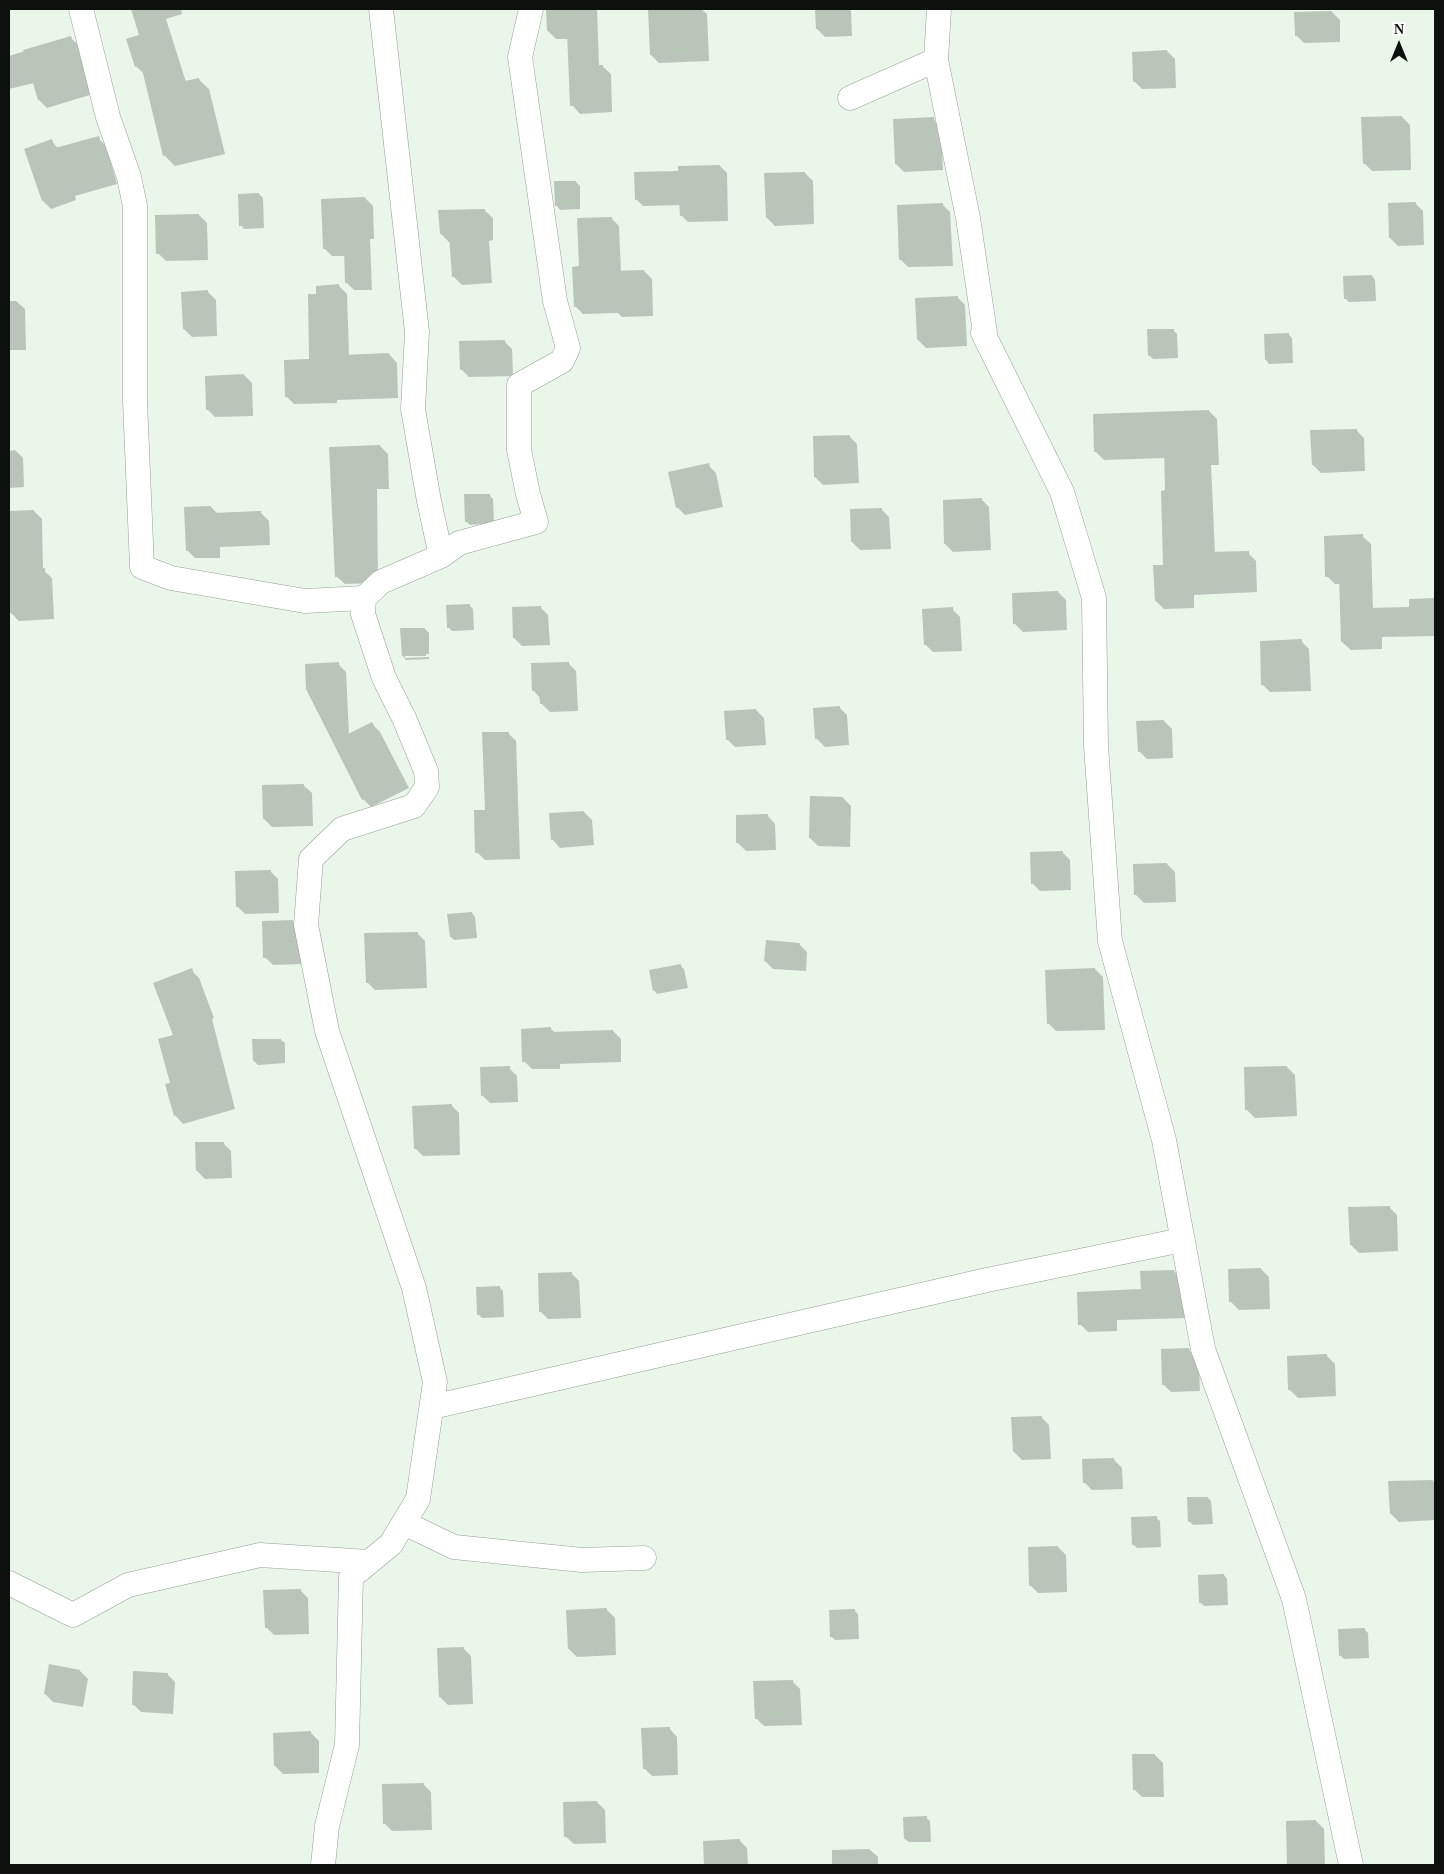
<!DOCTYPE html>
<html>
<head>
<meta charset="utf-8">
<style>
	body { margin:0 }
	#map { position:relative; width:1444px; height:1874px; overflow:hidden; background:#eaf6ea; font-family:"Times New Roman",serif }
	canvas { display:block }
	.frame { position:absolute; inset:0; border:10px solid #0d110d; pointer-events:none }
	.north { position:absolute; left:1374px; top:20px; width:50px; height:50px; -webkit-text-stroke:4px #fff; paint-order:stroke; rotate:0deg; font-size:14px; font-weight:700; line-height:20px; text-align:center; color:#0d110d }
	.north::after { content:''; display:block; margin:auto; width:18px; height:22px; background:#0d110d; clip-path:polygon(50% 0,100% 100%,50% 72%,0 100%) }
</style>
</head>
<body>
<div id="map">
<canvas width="1444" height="1874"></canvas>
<div class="frame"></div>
<div class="north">N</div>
</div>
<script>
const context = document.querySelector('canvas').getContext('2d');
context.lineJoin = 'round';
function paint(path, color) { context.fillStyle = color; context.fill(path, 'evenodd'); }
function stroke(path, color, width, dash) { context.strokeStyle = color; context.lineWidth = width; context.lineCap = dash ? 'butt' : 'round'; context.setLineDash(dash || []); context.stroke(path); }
paint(new Path2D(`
	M132 9H181L182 14 166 19 186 82 198 79 209 89 225 154 175 166 165 156 145 75 136 66 141 36Z
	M548 9H597L599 66H602L611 74 612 112 580 114 572 105 569 39H556L548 31Z
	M649 9H701L707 14 709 61 659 63 651 55Z
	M816 9H849L851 11 852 36 825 37 817 29Z
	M1332 12 1340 20V42L1304 43 1296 35Z
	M70 37 78 45 93 94 47 108 39 100 34 83 9 89V56Z
	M1167 51 1175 59 1176 88 1142 89 1134 81Z
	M1402 117 1410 125 1411 170 1372 171 1364 163Z
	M933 119 941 127 943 170 904 172 896 164Z
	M98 138 106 146 117 184 75 196 76 200 51 209 43 201 26 150 51 141 59 149Z
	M720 166 727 173 728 221 688 222 681 215V205L643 206 636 199 679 172Z
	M805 173 813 181 814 224 775 226 767 218Z
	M576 182 580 186V209L560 210 557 206Z
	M259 194 263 198 264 228 244 229 241 225Z
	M365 198 373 206 374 239H370L372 290H354L346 282 345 256H332L324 248Z
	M1415 203 1423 211 1424 245 1398 246 1390 238Z
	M942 204 950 212 953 266 908 267 900 259Z
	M484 210 493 218V240L489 241 492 283 462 285 454 277 451 242H449L441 234Z
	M199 215 207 223 208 260 166 261 158 253Z
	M611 218 619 226 621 272 644 271 652 279 653 316 622 317 618 313 583 314 575 306 580 268Z
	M1372 276 1375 280 1376 301 1349 302 1345 298Z
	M339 286 347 294 349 356 389 354 397 363 398 398 337 400V403L294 404 286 396 311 360 317 295Z
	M208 292 216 300 217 336 192 337 184 329Z
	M957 297 965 305 967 346 926 348 918 340Z
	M9 301H16L25 309 26 350H9Z
	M1173 330 1177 334 1178 358 1153 359 1149 355Z
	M1288 334 1292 338 1293 363 1269 364 1266 360Z
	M504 341 512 349 513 376 469 377 461 369Z
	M244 375 252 383 253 416 215 417 207 409Z
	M1209 411 1217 419 1219 465H1211L1215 553H1248L1256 561 1257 592 1194 595V608L1164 609 1156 601 1164 566 1166 492 1165 458 1104 460 1096 452Z
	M1356 430 1364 438 1365 471 1321 473 1313 465Z
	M849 436 857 444 859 483 823 485 815 477Z
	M380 446 388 454 389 489H377L378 581 376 583 345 584 336 576Z
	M15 450 23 458 24 487 9 488V451Z
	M708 465 716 473 723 507 685 515 677 507Z
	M489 495 493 499 494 523 470 525 466 521Z
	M981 499 989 507 991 550 953 552 945 544Z
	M211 507 218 514 261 513 269 521 270 545 220 547V558H195L187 550Z
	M881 509 889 517 891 549 860 550 852 542Z
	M34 511 42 519 43 570 52 578 54 619 19 621 11 613 9 512Z
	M1362 536 1371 544 1373 609 1410 608V600L1435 599V636L1382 637V649L1351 650 1342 642 1340 584H1335L1327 576Z
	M1058 592 1066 600 1067 630 1023 632 1015 624Z
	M469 605 473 609 474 630 452 631 448 627Z
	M540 607 548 615 550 645 522 646 514 638Z
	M952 609 960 617 962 651 933 652 925 644Z
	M425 629 429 633V654L405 655V658L429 657V659L406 660 403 656Z
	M1301 641 1309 649 1311 691 1270 692 1262 684Z
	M568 663 576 671 578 711 550 712 542 704 541 699 533 690Z
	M338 664 346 672 349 735 372 724 380 732 409 788 371 807 363 799 307 688Z
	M839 707 847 715 849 745 825 747 817 739Z
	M756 710 764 718 766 745 735 747 727 739Z
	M1164 721 1172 729 1173 758 1147 759 1139 751Z
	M508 733 516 741 520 859 485 860 477 852Z
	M303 785 312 793 313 826 272 827 264 819Z
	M843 798 851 806 850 847 818 846 810 838Z
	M584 812 592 820 594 845 560 848 552 839Z
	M767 815 775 824 776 850 746 851 738 843Z
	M1062 852 1070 860 1071 890 1040 891 1032 883Z
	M1167 864 1175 872 1176 902 1144 903 1136 895Z
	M270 871 278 879 279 913 245 914 237 906Z
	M472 913 475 917 477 938 454 940 451 937Z
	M292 921 300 929 302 964 273 965 265 957Z
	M417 933 425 941 427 988 375 990 367 982Z
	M799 944 807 952 806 971 773 969 765 961Z
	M680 966 684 969 688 988 657 994 654 990Z
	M1095 969 1103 977 1105 1030 1056 1031 1048 1023Z
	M191 970 199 978 214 1018 212 1019 235 1109 183 1124 175 1115 171 1084 175 1036Z
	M551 1029 555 1033 613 1031 621 1039V1062L560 1064V1069H532L524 1061Z
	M281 1040 285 1043V1063L258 1065 254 1061Z
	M1287 1067 1295 1075 1297 1116 1255 1118 1247 1110Z
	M509 1068 517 1076 518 1102 490 1103 482 1095Z
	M451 1105 459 1113 460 1155 423 1156 415 1148Z
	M223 1143 231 1151 232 1178 205 1179 197 1171Z
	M1389 1207 1397 1215 1398 1251 1359 1253 1351 1245Z
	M1261 1269 1269 1277 1270 1309 1239 1310 1231 1302Z
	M1174 1271 1182 1279 1188 1318 1117 1320V1331L1088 1332 1080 1324Z
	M571 1273 579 1281 581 1318 548 1319 540 1311Z
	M499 1287 503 1291 504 1317 482 1318 478 1314Z
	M1188 1349 1196 1357 1199 1366 1200 1391 1171 1392 1163 1384Z
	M1327 1356 1335 1364 1336 1396 1298 1398 1290 1390Z
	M1041 1417 1049 1425 1051 1459 1022 1460 1014 1452Z
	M1114 1460 1122 1468 1123 1489 1092 1490 1084 1482Z
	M1433 1481 1435 1483V1520L1399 1522 1391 1514Z
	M1208 1498 1211 1501 1213 1524 1193 1525 1189 1521Z
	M1156 1518 1160 1521 1161 1547 1137 1548 1133 1544Z
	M1058 1547 1066 1555 1067 1592 1038 1593 1030 1585Z
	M1224 1575 1227 1579 1228 1605 1204 1606 1200 1602Z
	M300 1590 308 1598 309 1634 274 1635 266 1627Z
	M607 1610 615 1618 616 1655 577 1657 569 1649Z
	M854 1610 858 1614 859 1639 835 1640 831 1636Z
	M1364 1629 1368 1633 1369 1658 1344 1659 1340 1655Z
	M463 1648 471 1656 473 1704 448 1705 440 1697Z
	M80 1671 88 1679 83 1707 53 1702 45 1694Z
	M167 1674 175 1682 173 1714 141 1712 133 1704Z
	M792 1681 800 1689 802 1725 764 1726 756 1718Z
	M669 1728 677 1737 678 1775 652 1776 644 1768Z
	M311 1733 319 1741V1773L283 1774 275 1766Z
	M1155 1755 1163 1763 1164 1797H1142L1134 1789Z
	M423 1784 431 1792 432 1830 392 1831 384 1823Z
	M597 1802 605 1810 606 1843 574 1844 565 1836Z
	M926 1818 930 1821 931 1842H909L905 1839Z
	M1316 1821 1324 1829 1325 1865H1290L1289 1864Z
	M739 1840 747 1848 748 1865H705L704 1842Z
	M869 1849 878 1857V1865H832V1850Z`), '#0003');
paint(new Path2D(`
	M131 9H157L180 82 199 78 216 144 163 156 141 65 135 67 126 39 139 35Z
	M546 9H590L592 65H603L605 105 570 106 567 31H547Z
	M648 9H700L701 53 650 55Z
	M815 9H844V28L816 29Z
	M1332 11 1333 34 1295 36 1294 12Z
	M71 36 86 86 38 100 23 50Z
	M1167 50 1169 81 1133 82 1132 52Z
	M1402 116 1404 162 1363 164 1361 117Z
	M934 117 936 163 895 164 893 119Z
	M99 136 110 176 68 188 69 192 42 201 24 149 52 139 55 148Z
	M720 165 722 215 680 216 679 198 635 200 634 172 678 171V166Z
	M805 172 807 217 766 218 764 173Z
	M554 181H576L577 206H555Z
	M259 193 261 225 239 226 238 194Z
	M365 197 366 231H363L364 282 345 283 344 248 323 249 321 199Z
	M1416 202 1417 237 1389 238 1388 203Z
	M943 203 945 258 899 260 897 205Z
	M485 209 486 233H481L484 275 452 277 449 234H440L438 210Z
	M199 214 200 252 156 254 155 215Z
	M612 217 614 271 644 270 646 308 613 310 612 305 574 307 572 267 579 266 577 218Z
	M1372 275 1373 298 1344 299 1343 276Z
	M339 284 342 355 389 353 391 391 329 393V396L285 397 284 360 309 359 308 294H316V286Z
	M208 290 210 328 183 329 181 292Z
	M958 296 959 338 917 340 915 298Z
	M1147 329H1174V355L1148 356Z
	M1289 333 1290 360H1265L1264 334Z
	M505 340V368L460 370 459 341Z
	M244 374 246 408 206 410 205 376Z
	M1209 410 1212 457H1204L1208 552 1249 551 1250 584 1186 587 1187 600 1155 601 1153 565H1163L1161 491 1165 490 1164 450 1094 452 1093 414Z
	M1357 429 1358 463 1312 465 1310 430Z
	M850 435 851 476 814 477 813 436Z
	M380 445 382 481 370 482 371 573 368 576 335 577 329 447Z
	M709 463 716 499 676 508 668 472Z
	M464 494H490L491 520 465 522Z
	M982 498 983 543 944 544 943 500Z
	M211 506 212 513 261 511 262 538 213 540V550L186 551 184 507Z
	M882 508 883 541 851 542 850 509Z
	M34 510 36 569 45 568 46 612 10 613 9 511Z
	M1363 534 1366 608 1409 607V599L1435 598V628L1374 630 1375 641 1341 642 1339 576 1325 577 1324 536Z
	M1058 591 1059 622 1013 624 1012 593Z
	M470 604 471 627 447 628 446 605Z
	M541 606 542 637 513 638 512 607Z
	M953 607 954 643 924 645 922 609Z
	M400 628H425L426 656H402Z
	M1302 639 1303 684 1261 685 1260 641Z
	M339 662 342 737 372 722 402 780 362 800 306 689 305 664Z
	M569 662 570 704H540L539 690 532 691 531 663Z
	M840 706 842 737 815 739 813 708Z
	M756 709 758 737 726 740 724 711Z
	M1164 720 1165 751 1138 752 1136 721Z
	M482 732H509L512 851 475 853 474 810H485Z
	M304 784 305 818 263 819 262 785Z
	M810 796 843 797V839L809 838Z
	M584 811 586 838 551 840 549 813Z
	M768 814 769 842 736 843V815Z
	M1063 851 1064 882 1031 884 1030 852Z
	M1167 863 1169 894 1134 895 1133 864Z
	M271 870 272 905 236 907 235 871Z
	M472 912 474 935 450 937 447 914Z
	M293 920 295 956 263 958 262 921Z
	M418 932 419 981 366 983 364 933Z
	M766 940 800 943 798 964 764 961Z
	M681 964 685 985 653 991 649 970Z
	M192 968 207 1010 204 1011 228 1101 174 1116 165 1084 170 1083 158 1039 173 1035 153 983Z
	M1095 968 1097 1022 1047 1024 1045 970Z
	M551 1027V1032L613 1030 614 1054 552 1057 553 1061 522 1062 521 1029Z
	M252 1039H281L282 1060 253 1061Z
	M510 1066V1095L481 1096 480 1067Z
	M1287 1066 1289 1108 1245 1110 1244 1067Z
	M452 1104 453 1148 414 1149 412 1106Z
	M195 1142H224L225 1170 196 1171Z
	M1390 1206 1391 1244 1350 1245 1348 1207Z
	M1261 1268 1262 1301 1229 1302 1228 1269Z
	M1174 1270 1181 1310 1109 1312 1110 1324 1078 1325 1077 1292 1141 1289 1140 1271Z
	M572 1272 573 1310 539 1312 538 1273Z
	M500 1286 501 1314 477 1315 476 1287Z
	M1189 1348 1191 1357 1192 1384 1162 1385 1161 1349Z
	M1327 1354 1328 1389 1288 1390 1287 1356Z
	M1042 1416 1043 1452H1013L1011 1417Z
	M1114 1458 1115 1482 1083 1483 1082 1459Z
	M1433 1480 1435 1513 1390 1514 1388 1481Z
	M1187 1497H1208L1209 1521 1188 1522Z
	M1157 1516 1158 1544 1132 1545 1131 1517Z
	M1058 1546 1059 1584 1029 1586 1028 1547Z
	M1224 1574 1225 1602 1199 1603 1198 1575Z
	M301 1589 302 1626 265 1628 263 1590Z
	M607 1608 608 1648 568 1649 566 1610Z
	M855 1609 856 1636 830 1637 829 1610Z
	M1365 1628 1366 1654 1339 1656 1338 1629Z
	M464 1647 465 1696 439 1697 437 1648Z
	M49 1664 80 1670 75 1700 44 1694Z
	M133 1671 168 1673 166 1706 132 1705Z
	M793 1680 794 1717 755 1719 753 1681Z
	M670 1727 671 1768 643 1769 641 1728Z
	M311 1731 312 1765 274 1766 273 1733Z
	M1132 1754H1155L1156 1789 1133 1790Z
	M424 1783 425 1822 383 1824 382 1784Z
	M597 1801 598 1836 564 1837 563 1802Z
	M927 1816 928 1838 904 1839 903 1817Z
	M1316 1820 1318 1863 1287 1865 1286 1821Z
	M740 1839 741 1865H704L703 1841Z`), '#b9c5b9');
const minor = new Path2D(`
	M81 9 108 117 129 177 135 206V401L142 567 171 578 305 601 364 598
	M381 9 417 332 413 409 429 501 441 556
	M939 9 936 60 968 218 985 333H983L1062 492 1094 598 1096 746 1110 941 1164 1140 1203 1349 1294 1599 1351 1865
	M850 98 936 60
	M432 1407 987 1280 1182 1240
	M404 1523 454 1547 582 1560 644 1558
	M9 1583 73 1615 128 1585 260 1555 369 1562
	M323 1865 327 1826 347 1745 351 1577 391 1544 418 1499 435 1382 414 1288 327 1031 306 925 311 859 342 829 414 806 427 787 426 771 404 718 384 678 363 614 364 598 381 582 441 556 459 543 536 522 528 494 519 450V385L562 361 568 348 555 301 520 57 531 9`);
stroke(minor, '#94a094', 25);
stroke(minor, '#fff', 24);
</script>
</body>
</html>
